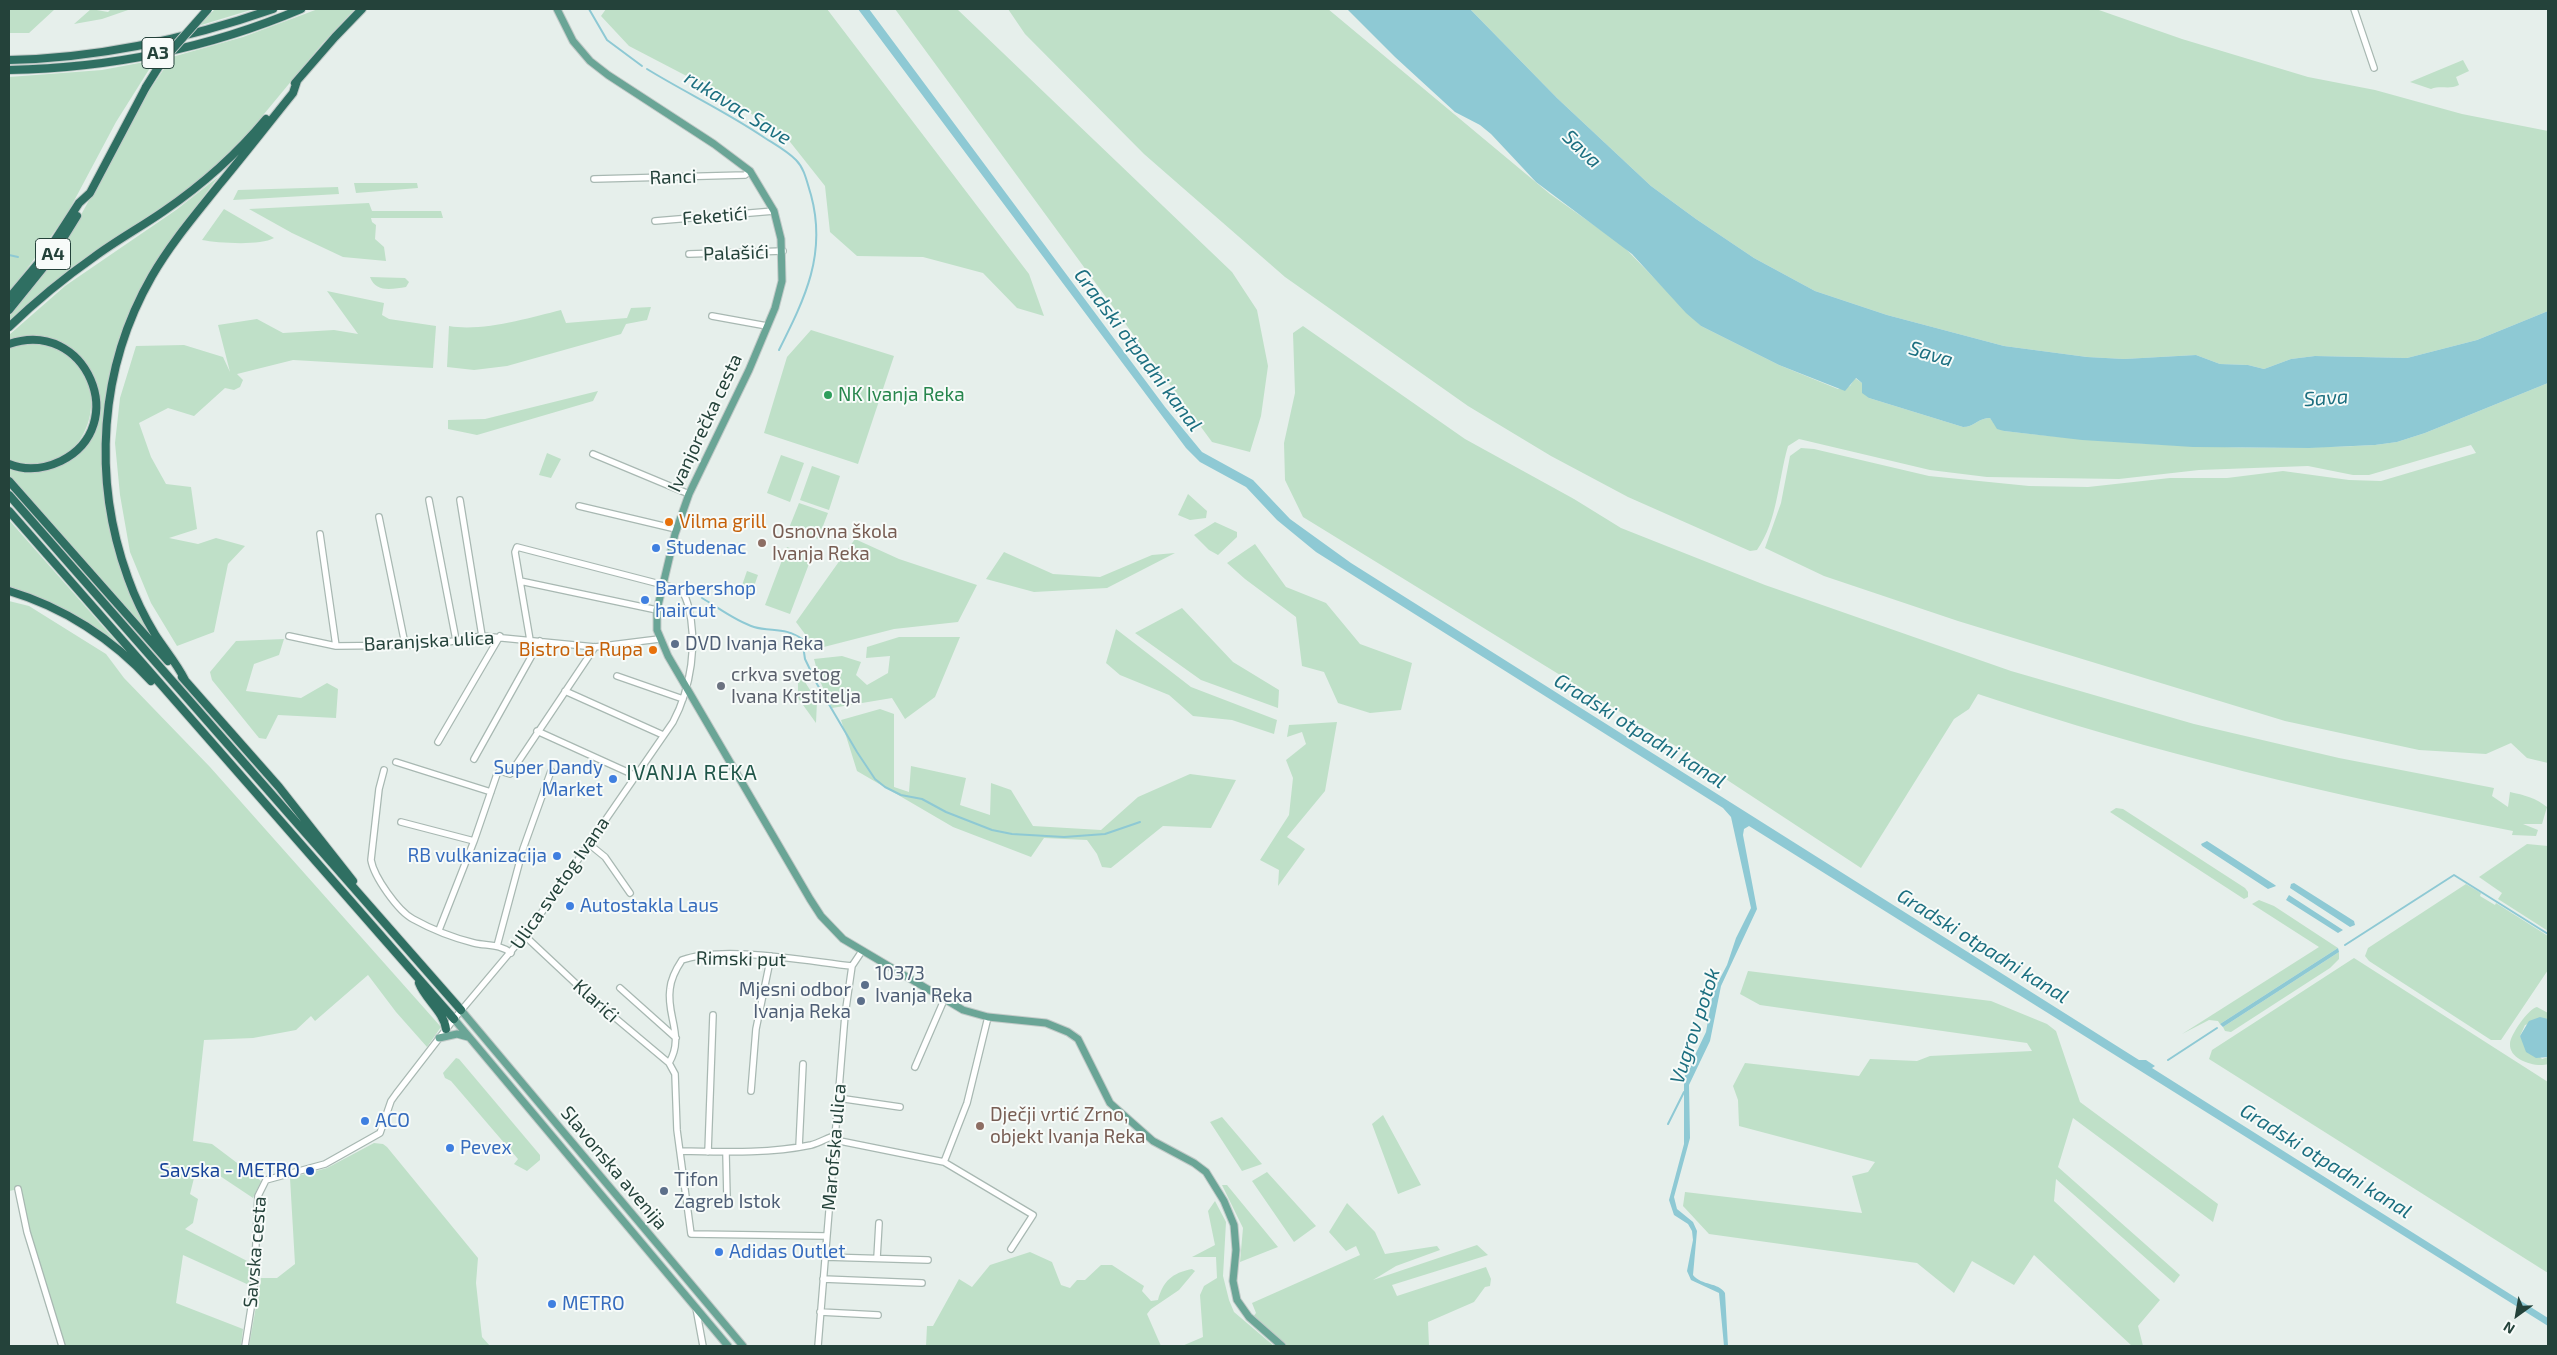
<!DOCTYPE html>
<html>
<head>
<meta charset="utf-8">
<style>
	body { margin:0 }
	#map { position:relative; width:2557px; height:1355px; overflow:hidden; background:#e6efeb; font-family:"Exo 2",sans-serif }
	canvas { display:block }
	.frame { position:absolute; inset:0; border:10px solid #24423a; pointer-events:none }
	.north { position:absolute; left:2492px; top:1290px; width:50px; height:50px; -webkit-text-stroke:4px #f7fbf9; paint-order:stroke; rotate:212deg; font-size:14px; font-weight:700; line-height:20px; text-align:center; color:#24423a }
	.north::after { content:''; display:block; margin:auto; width:18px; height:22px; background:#24423a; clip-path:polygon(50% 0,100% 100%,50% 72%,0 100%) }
</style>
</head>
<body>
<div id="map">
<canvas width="2557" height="1355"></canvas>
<div class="frame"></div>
<div class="north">N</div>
</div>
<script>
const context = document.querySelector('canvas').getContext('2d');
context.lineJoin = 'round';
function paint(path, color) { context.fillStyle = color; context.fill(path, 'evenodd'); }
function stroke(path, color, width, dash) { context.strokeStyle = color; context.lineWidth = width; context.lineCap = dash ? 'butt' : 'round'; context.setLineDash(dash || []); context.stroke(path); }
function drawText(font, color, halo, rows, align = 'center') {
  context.font = font + ' "Exo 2",sans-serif'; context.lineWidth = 4; context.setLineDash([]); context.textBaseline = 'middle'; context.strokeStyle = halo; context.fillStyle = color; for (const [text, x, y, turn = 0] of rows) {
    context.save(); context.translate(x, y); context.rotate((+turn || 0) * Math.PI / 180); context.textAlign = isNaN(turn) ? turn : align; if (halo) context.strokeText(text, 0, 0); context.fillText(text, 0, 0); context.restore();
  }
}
paint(new Path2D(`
	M9 9H55L29 33H9Z
	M91 9 108 12 111 9H131L102 19 74 24Z
	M215 9H254L198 26Z
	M318 9H355L322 44 240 143 216 166 183 193 72 267 9 321V316L41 278 70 235 147 94 172 57 243 37Z
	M606 9H827L1029 274 1044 316 1017 308 983 273 923 257 857 256 830 232 825 186 783 133 702 84 629 46 601 16Z
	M895 9H957L1232 272 1257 310 1268 366 1261 416 1250 452 1212 442Z
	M1008 9H1328L1550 194 1622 245 1701 326 1779 365 1838 389 1850 386 1855 378 1862 383 1869 398 1963 427C1974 427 1980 417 1990 418L1995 425 2004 431C2127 445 2251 452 2375 445L2397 442 2425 433 2548 383V763L2527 758 2511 743 2486 754 2419 750 2285 721 1958 621 1824 576 1765 548 1781 503 1790 456 1801 448 1814 449 1929 476 2029 486 2088 487 2170 478H2227L2283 471 2349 480 2381 481 2476 453 2471 445 2369 475H2353L2308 466 2199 470 2119 479 1987 477 1930 470 1799 439 1788 446C1778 480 1778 520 1757 550L1750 551 1628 497 1551 456 1468 406 1285 277 1144 154 1025 34Z
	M1470 9H2096L2182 39 2308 77 2375 90 2462 114 2548 131V311L2477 340 2407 358 2315 356 2291 359 2264 369 2248 365 2220 364 2196 355 2124 359 2087 357 2004 346 1887 315 1815 291 1754 258 1696 219 1651 186 1557 98Z
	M155 60 116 122 66 216 9 293V77L102 70Z
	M2463 60 2469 71 2456 77 2459 85C2449 90 2441 85 2431 89L2410 82Z
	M218 177 174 237 121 338 112 365 104 412 102 462 108 517 114 544 157 643 9 476V468C23 473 39 473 54 468 134 442 102 315 9 340V335L65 286 176 210Z
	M354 183H417L418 188 356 193Z
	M338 187 339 194 233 200 238 190Z
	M369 203 372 211H441L443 218H371L372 222 376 225 375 239 384 247 386 261 343 257 292 233 249 209Z
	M224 209 274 238C260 246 218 243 202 240Z
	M370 277 405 278 409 282 406 287C392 289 376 293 370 277Z
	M327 291 384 303 382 315 389 319 436 326 433 368 293 360 237 374 243 380 240 387 234 390 225 388 194 416 168 408 139 423 151 457 166 484 191 487 197 529 169 538 198 544 216 538 245 546 228 564 214 632 177 646 151 603 130 552 120 495 115 443 120 398 136 346 184 345 223 357 230 372 218 325 257 319 283 333 334 330 358 334Z
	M651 307 647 320 626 324 621 334 507 366 474 370 447 367 449 326C482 332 529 318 561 310L566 323 627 318 631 308Z
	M1303 326 1465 439 1574 499 1621 528 1765 585 2011 671 2194 724 2339 758 2494 788 2492 796 2508 807 2510 792C2524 795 2536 798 2547 807L2542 824H2523L2538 830 2536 836 2512 835 2513 831C2332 795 2153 753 1978 694L1969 709 1954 719 1861 868 1674 745 1303 517 1285 480 1284 443 1295 393 1293 333Z
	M811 330 894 356 858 464 764 433 787 357Z
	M31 343C130 352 96 492 9 460V348Z
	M598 391 593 401 477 435 448 429V420L485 419Z
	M547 453 561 459 551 478 539 475Z
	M781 455 804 463 790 502 767 493Z
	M812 466 840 476 829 510 800 500Z
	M1188 494 1207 511 1206 518 1190 520 1178 515Z
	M799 503 828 513 818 539 789 528Z
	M9 520 122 648 94 627 9 588Z
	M1215 522 1237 532V537L1218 555 1209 550 1194 535Z
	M855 539 899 559 977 585 958 622 894 629 816 649 796 622Z
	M1255 544 1286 587 1326 603 1360 644 1412 663 1401 710 1370 713 1338 703 1324 672 1302 666 1296 617 1245 579 1227 563Z
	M787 547 812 556 790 614 765 605Z
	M1004 552 1053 574 1100 577 1152 555 1175 553 1107 588 1034 592 986 579Z
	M747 571 758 575 751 595 740 591Z
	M9 601 29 606 106 654 124 678 210 767 441 1027 427 1047 396 1012 368 975 315 1021 311 1016 296 1030 253 1038 204 1040 193 1141 212 1144 261 1181 253 1198 205 1166 195 1174 190 1194 198 1199 193 1223 185 1229 251 1263 249 1285 183 1255 176 1303 243 1329 241 1346H65L34 1251 19 1189 9 1191Z
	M1182 608 1233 662 1279 690 1278 708 1201 680 1135 633Z
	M1116 629 1191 687 1277 720 1274 734 1232 720 1193 716 1169 695 1120 675 1106 663Z
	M899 637H960L935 697 905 719 892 698 832 708 820 681 814 659 842 656 861 662 856 675 867 685 888 673 890 656 866 658 867 647Z
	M284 639 279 655 254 664 246 691 301 698 327 683 338 689 336 718 278 715 266 739 259 738 212 680 210 672 236 641Z
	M798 671 817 701 816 723 798 698Z
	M880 709 894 714V787L909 792 911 766 966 778 960 805 990 815 991 783 1011 790 1033 826 1101 830 1138 797 1190 774 1236 780 1211 828 1163 826 1111 868 1102 867 1097 854 1087 840 1044 838 1031 857 953 827 857 771 841 720Z
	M1337 722 1325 791 1287 837 1305 849 1278 886 1279 870 1260 860 1289 815 1293 778 1286 760 1306 744 1302 732 1287 737 1289 725Z
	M2116 808 2123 809 2245 888 2248 892V897L2244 899 2110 812Z
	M2527 844 2548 846V931L2498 899 2502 893 2479 877Z
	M2466 884 2481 893 2480 896 2495 905 2496 903 2548 936V970L2501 1040H2491L2369 961 2365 956 2368 948Z
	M2259 900 2274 906 2338 948 2220 1024 2218 1021 2209 1020 2182 1034 2319 947 2252 904Z
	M2339 952V959L2330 968 2231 1032 2225 1031 2223 1027Z
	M2354 958 2548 1082V1273L2209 1059 2212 1050Z
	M1748 971 1991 1001 2047 1024 2056 1031 2080 1102 2218 1204 2213 1222 2073 1118 2058 1167 2180 1275 2174 1283 2056 1179 2054 1201 2160 1300 2138 1326 2143 1346H2132L2034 1255 2014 1285 1972 1261 1954 1293 1917 1263 1709 1234 1683 1206 1685 1192 1862 1213 1852 1176 1868 1172 1875 1162 1739 1126 1738 1100 1733 1086 1745 1063 1859 1076 1870 1059 1917 1061 1930 1056 2032 1051 2027 1043 1760 1005 1740 994Z
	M2537 1007 2548 1013V1019L2525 1025 2520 1036 2542 1059 2548 1057V1064C2536 1068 2509 1060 2510 1044 2510 1035 2529 1008 2537 1007Z
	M456 1058 459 1059 540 1155V1160L527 1171 514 1164 518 1159 451 1081 445 1078 443 1073Z
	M1383 1115 1421 1185 1398 1194 1372 1124Z
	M1222 1117 1262 1164 1242 1171 1210 1122Z
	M374 1143 383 1144 387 1147 478 1258 476 1283 482 1337 490 1346H249L261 1278H277L295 1264 290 1178 327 1168Z
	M1267 1172 1316 1226 1294 1242 1252 1181Z
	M1222 1185H1227L1278 1247 1240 1262 1243 1228Z
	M1215 1201 1226 1222 1223 1276 1229 1300 1234 1312 1274 1346H1182L1203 1337 1200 1295 1204 1286 1217 1278 1216 1257H1192L1215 1245 1208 1211Z
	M1347 1203 1375 1232 1385 1254 1437 1246 1440 1250 1396 1266 1373 1280 1477 1245 1488 1255 1392 1285 1397 1296 1486 1267 1491 1279 1490 1286 1485 1287 1474 1302 1428 1322 1429 1346H1286L1253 1317 1256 1313 1252 1303 1360 1255 1356 1246 1346 1251 1329 1232Z
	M1030 1252 1052 1262 1061 1285 1070 1288 1077 1280H1085L1101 1265H1112L1144 1286 1142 1291 1151 1301 1158 1300C1163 1281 1172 1273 1192 1269L1195 1271 1179 1290 1151 1309 1147 1314 1161 1346H926L927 1326H933L959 1279 972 1287 990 1265Z`), '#bfe0c8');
paint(new Path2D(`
	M858 9H869L1165 407 1202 452 1253 480 1290 519 1351 563 2139 1060H2146L2155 1066 2152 1068 2548 1318V1326L1749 826 1744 829 1743 835 1757 909 1721 986 1710 1041 1689 1085 1690 1138 1674 1197 1677 1209 1693 1222 1697 1231 1693 1275C1702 1286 1718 1282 1725 1293L1728 1346H1724L1719 1293 1691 1280 1687 1271 1693 1240 1692 1231 1688 1224 1674 1215 1669 1200 1684 1144V1078L1706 1032 1713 992 1727 965 1736 938 1751 908 1731 817 1723 808 1316 552 1277 520 1246 487 1200 462 1186 448Z
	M1347 9H1470L1557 98 1651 186 1696 219 1754 258 1815 291 1887 315 2004 346 2087 357 2124 359 2196 355 2220 364 2248 365 2264 369 2291 359 2315 356 2407 358 2477 340 2548 311V383L2425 433 2397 442 2375 445 2309 448 2193 447 2082 440 2004 431 1997 429 1990 418C1980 417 1974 427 1963 427L1869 398 1862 393V383L1856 378 1845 391 1779 365 1701 326 1686 313 1632 254 1536 182 1491 134 1480 125 1455 112 1395 57Z
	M2207 841 2275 885 2276 886 2268 889 2202 846 2201 844Z
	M2294 883 2354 921 2355 925 2350 927 2290 888 2291 884Z
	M2289 895 2343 930 2338 933 2286 900Z
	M2338 948 2339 952 2223 1027 2220 1024Z
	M2540 1017 2548 1019V1057L2536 1058 2526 1052 2520 1036 2529 1021Z`), '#8ec9d4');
stroke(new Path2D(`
	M589 9 607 40 642 66
	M647 69C686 93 727 112 765 138 776 145 787 151 796 160 805 169 807 183 811 195 827 254 805 298 779 350
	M9 255 18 257
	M702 598C719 608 735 621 754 627 771 632 786 627 802 639L805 659 817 684 857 752 875 779 885 787 901 795 922 799 946 812 992 830 1012 834 1064 837 1105 834 1140 822
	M2345 945 2454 875 2548 934
	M2168 1060 2217 1028
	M1668 1124 1684 1092`), '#8ec9d4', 2);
const minor = new Path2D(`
	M2354 9 2374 68
	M594 179 745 175 750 171
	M655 221 774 211
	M689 254 783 251
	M712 316 767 326
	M593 454 689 494
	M429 500 456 640
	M460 500 482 636
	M579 506 676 529
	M379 517 405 644
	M320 534 336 646
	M520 581 657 610
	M289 636 336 646 431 645 482 636 595 647 659 639
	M617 676 683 699
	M565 691 663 735
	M537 731 634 775
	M438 742 500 636
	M474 759 540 641
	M396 762 491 792
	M384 770 379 789 371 860C374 877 398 911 413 919 431 929 454 938 474 943 487 946 500 944 511 953
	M401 822 474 841
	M589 844 605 857 630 893
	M439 930 474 841 497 774 500 771 510 774 595 647
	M525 936 588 995 669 1063
	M497 946 523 849 551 771
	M620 988 676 1038
	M915 1067 944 1000
	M751 1091 756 1029 771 956
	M838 1098 900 1107
	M835 1140 944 1162 1033 1215 1011 1249
	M799 1147 803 1064
	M680 1151C724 1152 768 1154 811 1145 819 1143 827 1138 836 1135
	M708 1152 713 1015
	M726 1153 727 1198
	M944 1162 967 1103 988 1017
	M18 1189 27 1232 62 1346
	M826 1236 691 1234 677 1130 675 1074 669 1063C685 1036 666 1016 670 989 671 978 676 969 682 960 724 945 806 961 852 966
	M825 1257 928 1260
	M877 1258 879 1223
	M823 1279 922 1283
	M696 1308 703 1346
	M820 1312 878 1315
	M245 1346 254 1289 258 1196 266 1180 325 1164 380 1133 391 1101 396 1094 454 1019 533 925 673 722C691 688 698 643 688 605 686 599 685 593 679 589L517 547 515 552 530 640
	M818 1346 845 1015 852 966 862 951`);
const major = new Path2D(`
	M557 9 573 41 590 61 608 75 714 144 750 171 774 211 781 239 782 281 775 308 749 370 689 494 675 534 657 610V630L668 656 810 899 821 916 843 939 963 1010 988 1017 1046 1023 1068 1032 1078 1039 1110 1103 1153 1141 1194 1163 1206 1172 1224 1201 1234 1225 1236 1250 1233 1281 1237 1300 1249 1317 1282 1346
	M461 1010 743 1346
	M454 1019 728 1346
	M439 1038 457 1034 468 1037`);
const highway = new Path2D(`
	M9 60C100 58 187 39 273 9
	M9 70C108 68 209 48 301 9
	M295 83 335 37 362 9
	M9 298 46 254 79 203 90 193 146 87
	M9 310 51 258 77 216
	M9 327C35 302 64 278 94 257 117 240 141 227 164 211 202 185 236 155 266 119
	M9 344C86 317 132 426 61 461 44 469 26 471 9 464
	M9 481 168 661
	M9 495 461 1010
	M9 511 454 1019
	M9 591C63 607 113 639 151 681
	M182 677 279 787 353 881
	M185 680C177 664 166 651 156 636 145 618 135 598 128 578 92 479 99 368 152 276 171 243 196 214 219 185 244 155 268 124 293 93L297 81
	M419 983C425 999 444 1012 446 1029`);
stroke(minor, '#a8b8b2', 8);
stroke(major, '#c2cac8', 9);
stroke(highway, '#c2cac8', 10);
stroke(minor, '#fff', 5.5);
stroke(major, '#6aa596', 7);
stroke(highway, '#2f6f62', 8);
const highwayBridge = new Path2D(`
	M146 87 163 60 208 9`);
stroke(highwayBridge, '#c2cac8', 10, []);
stroke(highwayBridge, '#2f6f62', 8);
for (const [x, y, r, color] of [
	[828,395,5,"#2e9e5b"],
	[669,522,5,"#e8710a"],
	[762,543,5,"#8d6e63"],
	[656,548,5,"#3f7fe0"],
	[645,600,5,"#3f7fe0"],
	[675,644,5,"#5c6f8a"],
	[653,650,5,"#e8710a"],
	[721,686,5,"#6b7280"],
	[613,779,5,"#3f7fe0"],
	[557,856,5,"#3f7fe0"],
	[570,906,5,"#3f7fe0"],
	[865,985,5,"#5c6f8a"],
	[861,1001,5,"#5c6f8a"],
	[365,1121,5,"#3f7fe0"],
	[980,1126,5,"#8d6e63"],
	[450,1148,5,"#3f7fe0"],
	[310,1171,5,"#1a4fb4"],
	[664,1191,5,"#5c6f8a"],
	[719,1252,5,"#3f7fe0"],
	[552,1304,5,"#3f7fe0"]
]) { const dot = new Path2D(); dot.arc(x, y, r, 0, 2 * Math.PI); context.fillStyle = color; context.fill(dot); stroke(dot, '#f7fbf9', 2); }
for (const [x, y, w] of [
	[158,53,32],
	[53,254,35]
]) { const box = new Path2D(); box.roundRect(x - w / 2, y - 15.5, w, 31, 4); context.fillStyle = '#f7fbf9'; context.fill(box); stroke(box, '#24423a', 1); }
drawText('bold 18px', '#24423a', null, [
	["A3",158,53],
	["A4",53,254]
]);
drawText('19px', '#24423a', '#f7fbf9', [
	["Ranci",673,177,-2],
	["Feketići",715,216,-5],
	["Palašići",736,253,-2],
	["Ivanjorečka cesta",705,423,-65],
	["Baranjska ulica",429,641,-3],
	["Ulica svetog Ivana",560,883,-55],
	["Rimski put",741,959,1],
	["Klarići",596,1001,42],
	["Marofska ulica",834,1147,-85],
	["Slavonska avenija",614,1168,50],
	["Savska cesta",255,1252,-85]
]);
drawText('19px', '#27864d', '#f7fbf9', [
	["NK Ivanja Reka",838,395]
], 'left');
drawText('19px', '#c56008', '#f7fbf9', [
	["Vilma grill",679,522],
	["Bistro La Rupa",643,650,"right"]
], 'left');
drawText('19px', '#785e54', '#f7fbf9', [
	["Osnovna škola",772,532],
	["Ivanja Reka",772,554],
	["Dječji vrtić Zrno,",990,1115],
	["objekt Ivanja Reka",990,1137]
], 'left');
drawText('19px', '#366cbe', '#f7fbf9', [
	["Studenac",666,548],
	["Barbershop",655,589],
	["haircut",655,611],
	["Super Dandy",603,768,"right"],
	["Market",603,790,"right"],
	["RB vulkanizacija",547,856,"right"],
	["Autostakla Laus",580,906],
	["ACO",375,1121],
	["Pevex",460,1148],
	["Adidas Outlet",729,1252],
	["METRO",562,1304]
], 'left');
drawText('19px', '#4e5e75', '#f7fbf9', [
	["DVD Ivanja Reka",685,644],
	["10373",875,974],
	["Ivanja Reka",875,996],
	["Mjesni odbor",851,990,"right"],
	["Ivanja Reka",851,1012,"right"],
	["Tifon",674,1180],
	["Zagreb Istok",674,1202]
], 'left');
drawText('19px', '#5b616d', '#f7fbf9', [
	["crkva svetog",731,675],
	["Ivana Krstitelja",731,697]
], 'left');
drawText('19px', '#164399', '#f7fbf9', [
	["Savska - METRO",300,1171]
], 'right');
drawText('italic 20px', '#1c6f80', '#f7fbf9', [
	["rukavac Save",738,108,32],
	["Sava",1582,149,44],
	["Gradski otpadni kanal",1138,350,53],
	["Sava",1931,354,17],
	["Sava",2326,398,-4],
	["Gradski otpadni kanal",1640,731,32],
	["Gradski otpadni kanal",1983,946,32],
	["Vugrov potok",1695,1026,-72],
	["Gradski otpadni kanal",2326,1161,32]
]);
context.letterSpacing = '1px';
drawText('21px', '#1f5548', '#f7fbf9', [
	["IVANJA REKA",692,773]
]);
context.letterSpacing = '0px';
</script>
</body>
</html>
